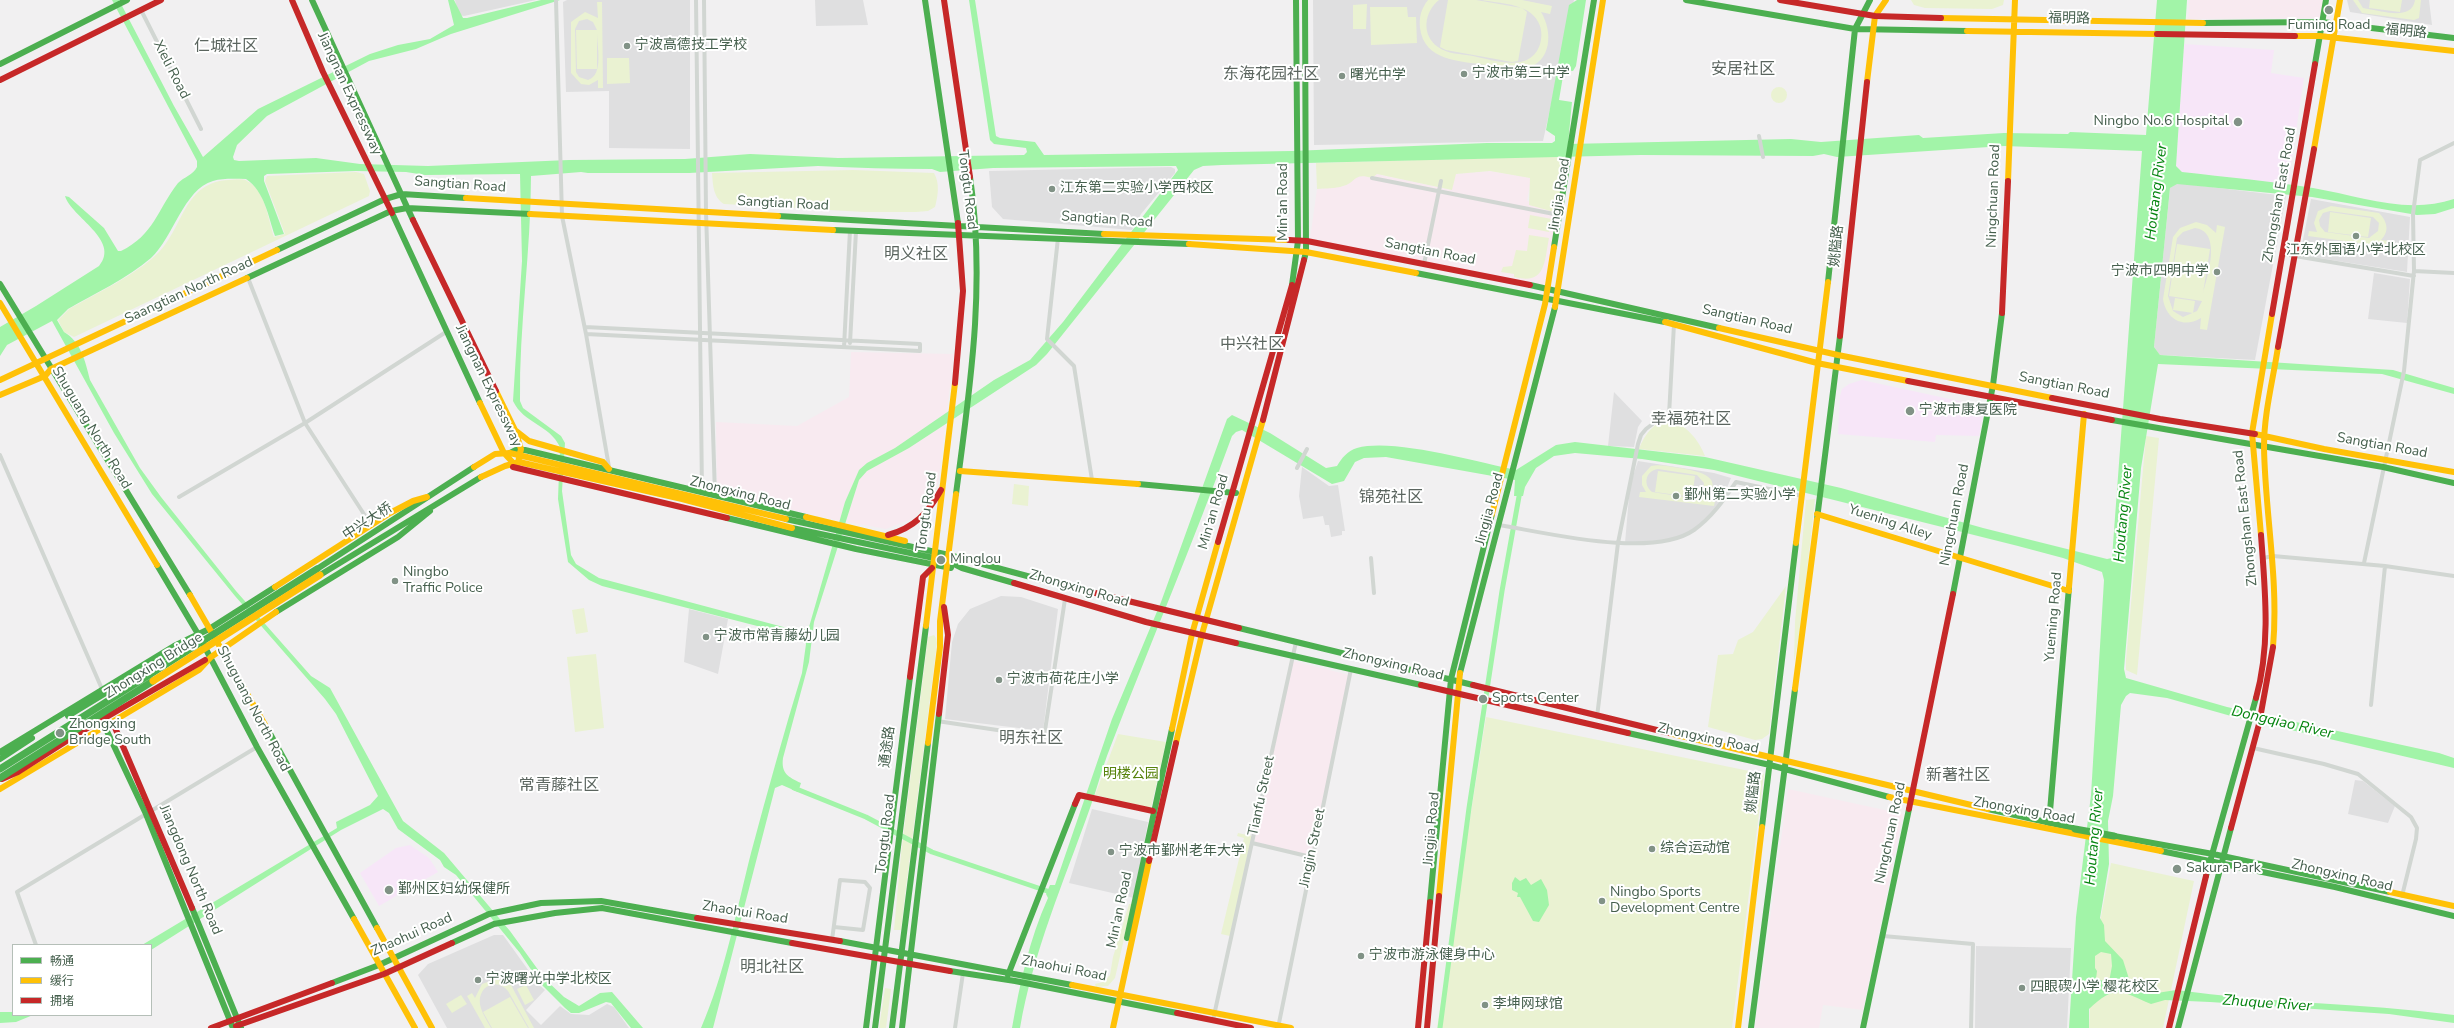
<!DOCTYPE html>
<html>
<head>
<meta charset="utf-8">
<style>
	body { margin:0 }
	#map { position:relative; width:2454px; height:1028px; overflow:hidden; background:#f1f0f1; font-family:"Nunito Sans","Noto Sans SC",sans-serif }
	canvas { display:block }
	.legend { position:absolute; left:12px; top:944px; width:140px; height:72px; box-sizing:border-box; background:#fff; border:1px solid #b5bfb8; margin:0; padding:5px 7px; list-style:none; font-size:12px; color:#455f4d }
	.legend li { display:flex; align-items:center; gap:8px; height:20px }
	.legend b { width:20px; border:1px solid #b5bfb8 }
</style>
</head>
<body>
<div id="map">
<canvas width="2454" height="1028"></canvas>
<ul class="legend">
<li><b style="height:5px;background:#4caf50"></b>畅通</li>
<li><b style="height:5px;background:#ffc107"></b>缓行</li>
<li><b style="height:5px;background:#c62828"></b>拥堵</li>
</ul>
</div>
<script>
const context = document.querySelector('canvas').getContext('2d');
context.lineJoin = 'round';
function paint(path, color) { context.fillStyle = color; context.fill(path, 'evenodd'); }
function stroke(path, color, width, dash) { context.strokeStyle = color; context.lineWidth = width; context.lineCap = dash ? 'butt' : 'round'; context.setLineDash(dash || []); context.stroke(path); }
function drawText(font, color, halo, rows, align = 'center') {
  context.font = font + ' "Nunito Sans","Noto Sans SC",sans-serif'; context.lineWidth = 4; context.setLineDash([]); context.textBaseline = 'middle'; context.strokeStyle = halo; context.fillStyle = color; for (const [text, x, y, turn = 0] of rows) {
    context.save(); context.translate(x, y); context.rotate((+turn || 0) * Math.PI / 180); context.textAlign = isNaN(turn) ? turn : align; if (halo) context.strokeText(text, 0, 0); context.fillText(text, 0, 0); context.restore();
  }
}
paint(new Path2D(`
	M2189 0H2323L2320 18 2188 19Z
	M1490 171 1531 178 1527 201 1559 206 1545 286 1310 239 1317 189 1344 186 1356 177 1363 175 1372 178 1377 174 1451 190 1455 174Z
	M851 352 954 354 938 484 914 518 886 529 836 520 717 492 716 422 797 426 849 397Z
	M1293 661 1349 675 1311 855 1254 842Z
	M1788 789 1903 814 1863 1010 1823 1005 1819 1028H1755Z`), '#f8eaf0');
paint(new Path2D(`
	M455 0H536L464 16 459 15Z
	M567 0H690V149L609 148V91L566 92 563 2Z
	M815 0H863L868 25 816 26Z
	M1313 0H1574L1543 141 1314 145Z
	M2347 0H2429L2432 25 2350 12Z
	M1171 167 1175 169V173L1141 214 1132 230 1003 219 992 207 989 171Z
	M2177 183 2286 196 2255 360 2160 355 2154 347 2170 188Z
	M2311 199 2410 217 2407 272 2300 255Z
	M2374 273 2410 279 2407 323 2368 319Z
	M1614 392 1642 421 1638 427 1634 447 1608 446Z
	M1638 461 1714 473 1731 478 1719 507 1693 531 1671 541 1625 543 1630 485Z
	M1302 467 1329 486 1338 485 1345 531H1342V535L1331 537 1329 525H1325L1323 516 1303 519 1299 496Z
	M1001 596 1021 597 1058 609 1043 731 945 719 952 642 958 624 970 609Z
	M689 609 728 619 718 674 684 662Z
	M2355 780 2363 781 2395 806 2388 823 2348 814Z
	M1092 809 1148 822 1134 898 1069 883Z
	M494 935H503L539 985 545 990 526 1010 541 1025 560 1006 571 1014 589 1015 607 1004 614 1007 629 1028H447L418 975 428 964Z
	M1976 946 2071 948 2067 1028H1975Z`), '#dfdfe0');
paint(new Path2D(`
	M2184 44 2274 50 2271 73 2304 78 2288 185 2182 172 2176 166Z
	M1862 380 1973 404 1983 413 1979 436 1936 435 1935 442 1838 434 1840 396 1842 389 1849 384Z
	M410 845 429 858 438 872 379 906 360 873 396 848Z`), '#f7e6f8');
paint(new Path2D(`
	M1428 0H1439C1424 12 1421 35 1438 47 1447 54 1461 54 1473 56 1493 60 1528 73 1539 47 1542 40 1542 32 1540 26 1532 3 1502 4 1482 0H1522L1552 6 1550 14 1541 12C1553 32 1552 62 1525 69 1513 72 1498 67 1486 65 1460 61 1424 61 1420 28 1419 17 1421 9 1428 0Z
	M1448 0H1476L1522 8 1527 12 1518 61 1512 62 1446 50 1440 47Z
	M1911 0H2004L2003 5 1992 9 1925 8 1914 5Z
	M2353 0H2358L2363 8 2368 9C2382 11 2412 21 2415 0H2421L2419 18 2414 20 2362 13Z
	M2370 0H2402L2400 12 2369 8Z
	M597 2H602L603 88H598V80L589 85 581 84 571 73V22L585 12 598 18ZM587 19 593 22 597 30H576L577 69H597V33C597 46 604 75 588 80L579 77 576 72 575 29 579 21Z
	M1367 4 1366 29H1353V5Z
	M1370 7H1407L1408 17H1416L1417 43 1371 45Z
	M607 58H629L630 83 607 84Z
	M1771 95a8 8 0 1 1 16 0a8 8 0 1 1-16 0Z
	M1523 157H1566L1559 206 1554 212 1529 205 1530 178 1490 171 1456 174 1452 190 1377 174 1372 178C1353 172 1356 183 1343 186 1335 189 1325 188 1317 189L1316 163Z
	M853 170 934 173C940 183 938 196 935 207L928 211 916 212H864L724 204C713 197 713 185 712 173Z
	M356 172 364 174 370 191 369 196 74 337 64 332 58 320 69 309C97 293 136 275 159 252 184 226 184 182 229 180 234 180 243 178 247 181 266 190 268 220 274 237L285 234 265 181 267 176Z
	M2331 206 2379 213C2387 221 2390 231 2381 240L2390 241 2389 247 2308 236 2309 231 2317 232 2314 223 2318 211ZM2330 211 2373 217 2379 223 2378 231 2369 238 2325 232 2320 226 2319 220 2323 213Z
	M2330 212 2371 218 2368 237 2328 232Z
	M1530 215 1552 219 1549 232 1528 228Z
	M2196 222 2207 225 2216 233 2217 225 2225 227 2207 330 2200 329 2201 318C2183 329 2166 319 2163 299L2173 237 2180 228ZM2195 228C2222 231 2208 276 2203 293L2210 249 2177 244 2169 296 2202 301 2197 311 2183 317 2173 311 2168 296 2177 238 2183 232Z
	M1529 235 1549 238C1544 263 1546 285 1514 277V274L1501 272 1503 267 1512 266 1516 250 1527 251Z
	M2175 298 2195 301 2193 313 2173 310Z
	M1668 420C1685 423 1699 440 1705 456L1639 449C1644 436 1653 422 1668 420Z
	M2146 436 2159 438 2137 675 2126 670V660Z
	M1651 466C1660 464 1671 467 1680 468 1697 471 1727 476 1705 500L1715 501 1714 506 1639 497 1640 492H1646L1642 485V476ZM1658 469 1697 475 1704 483 1702 493 1691 498 1652 492C1643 485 1645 471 1658 469Z
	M1658 471 1695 476 1692 497 1655 492Z
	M1014 484 1029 486 1028 506 1012 504Z
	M1815 499 1801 626 1794 662 1795 622 1806 500Z
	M1786 586 1769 734 1762 739 1755 740 1708 727 1718 655 1733 654 1738 640 1753 632Z
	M584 608 588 632 576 634 572 610Z
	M934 635 936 638 937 643 905 896 901 930H894L901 854 928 637Z
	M596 654 604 728 575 732 567 657Z
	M1486 717 1764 774 1732 1028H1437Z
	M1118 734 1166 742 1151 808 1095 795Z
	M1238 833 1252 836 1230 936 1221 934 1244 838 1237 836Z
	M2111 863 2194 881 2163 1028H2089L2092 965Z
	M1129 904H1132L1115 978 1108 986 1096 987 1095 984 1103 982 1110 975 1113 957Z
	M496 979 504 981 511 985 534 1028H529L508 991C501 983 492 982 484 989 474 1002 484 1015 491 1028H485L467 996 472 993 475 998 482 984Z
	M526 985 534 1000 525 1005 517 989Z
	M885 988 891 989 886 1028H879Z
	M461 995 467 1004 452 1013 446 1004Z
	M510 997 528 1028H492L483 1012Z`), '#eaf2d2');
paint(new Path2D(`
	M112 0H119L174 106 203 157 258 109 370 54 398 45 430 39 454 25 448 0H454L463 18H467L541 0H560L451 34 416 49 369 61 267 116 237 145 233 157 234 160 239 161 316 158 360 164 428 166 569 160 685 159 750 154 838 158 1024 155 1027 152 1026 148 994 144 990 140 969 0H975L996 136 1000 138 1035 142 1044 155 1292 151 1487 143H1552L1555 141V136L1546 130 1569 5 1577 0H1586L1576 66 1573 71 1564 70 1559 100 1572 102 1568 144 1791 139 1821 142 1919 135 1923 138 2004 133 2068 134 2070 132 2146 135 2157 0H2187L2176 166 2182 172C2226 177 2270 181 2313 188 2360 196 2407 215 2454 199V208L2435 214 2417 215 2312 197 2177 184 2170 188 2154 347 2160 355 2393 370 2454 388V394L2382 374 2158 364 2141 468 2124 669 2126 678 2227 707 2439 753 2454 758V768L2231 716 2167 698 2130 693 2126 696 2121 705 2113 796 2108 821 2109 864 2100 918 2104 925 2105 941 2123 960 2130 982 2157 993 2176 990C2268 1003 2361 1003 2454 1015V1023L2389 1014 2210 1002 2165 1000 2151 1004C2122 992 2116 983 2089 1009V1028H2069L2076 917 2091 795 2104 580 2102 572 2063 558 2018 546 1714 470 1642 459 1575 453 1554 456 1536 468 1525 487 1523 496H1514L1515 480 1386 457 1364 458 1355 462 1344 481 1332 484 1242 430 1236 432 1232 436C1194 541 1150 644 1110 748 1102 768 1097 789 1090 808 1064 881 1033 952 1020 1028H1012C1020 983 1029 940 1048 898L1046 894 1050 885H1055L1112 719 1161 602 1227 419 1232 415 1270 433 1326 468 1337 466C1342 458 1347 451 1357 448 1394 438 1476 462 1516 470L1556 445 1575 442 1705 457 1841 488 1983 528 2107 559 2112 558 2142 151 2004 146 1837 157 1824 154 1813 156 1641 155 1222 165 1203 166 1194 170 1047 354 1036 365 909 448 867 471 859 480 814 622 809 662 783 758C781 773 788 777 801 783L798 792 782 785 775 788 713 1028H701C725 973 736 912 751 853 767 793 784 732 802 673L806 644 802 638 796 636 602 586 589 580 568 562 558 499 560 447C549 424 524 424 513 401L522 261 520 174 425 175 406 172 356 171 267 174 264 176V181L284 234 275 236C268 216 265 192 246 179 236 179 223 178 213 181 184 189 173 238 151 258 128 278 94 294 68 309L57 320 64 332C81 342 85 360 90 380L140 468 161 497 236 591 311 676 330 688 403 821 444 853 510 931 544 978 564 997 579 1006 600 993 612 992 643 1028H631L611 1003 606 1002 579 1013H571L565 1008 540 983 520 953 456 875 444 867 440 860 398 829 389 813 383 809 341 830 151 950V945H142L337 828 336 822 370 805 378 796 336 714 325 699 235 596 152 494 114 433 52 321 7 345 0 356V327L36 306 99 266C121 240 71 217 65 196L69 197 104 228 118 251H121C154 235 157 210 178 183 184 177 193 175 197 167V161ZM818 166C856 168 894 169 932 169L940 172 993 168 1172 166H1176L1178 170 1063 322 1030 360 994 380 895 448 867 463 859 470 845 502 809 627 802 630 787 628 599 578 576 564 571 555 562 491 565 443 561 436 523 408 520 401C519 326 531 251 531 176L581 172 588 173H689ZM2101 952 2111 954 2112 966 2109 982 2096 979 2097 971 2095 968V956Z
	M1515 877 1520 881 1526 878 1531 885 1541 879 1547 890 1549 905 1539 922 1533 921 1520 897H1517L1518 893 1512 890V883Z
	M0 1012H13V1015H33L16 1022 0 1023Z`), '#a2f4a8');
stroke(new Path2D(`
	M794 788 866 817 932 852 1053 893
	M1440 1028 1469 808 1502 591 1520 491`), '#a2f4a8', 5);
stroke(new Path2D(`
	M556 0 562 216 586 334 609 467
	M696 0 702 491
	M704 0 706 212 715 495
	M141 10 201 129
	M1759 136 1763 157
	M1372 178 1559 215
	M1058 238 1047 339 1074 366 1092 480
	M2283 254 2414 276
	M1424 264 1441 181
	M2414 271 2454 273
	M248 278 305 423 371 525
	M585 327 920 344V351L586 334
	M850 343 856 231
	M844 347 850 230
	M0 455 102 689
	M1297 468 1307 449
	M179 497 305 423 446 332
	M1499 525C1548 533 1652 559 1694 530 1712 517 1723 501 1736 482L1802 496
	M1371 558 1374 593
	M2263 558 2273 556 2385 566
	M2364 563 2404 371 2414 271 2413 214 2420 160 2454 143
	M2371 705 2385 566 2454 576
	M1597 717 1618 543 1638 444 1641 435 1646 429 1663 416 1669 415 1674 324
	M937 721 1044 737 1065 599
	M2253 748 2324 764 2358 774 2411 817 2417 828 2416 839 2402 896
	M1252 843 1311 857
	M1883 936 1973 944 1971 1028
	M832 940 840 880 865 882 870 888 863 930 834 927
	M36 945 17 892 257 747
	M1213 1020 1296 642
	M955 1028 963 973
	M1278 1028 1351 669`), '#d1d6d2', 4);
stroke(new Path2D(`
	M312 0 413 220
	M925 0 958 223
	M1686 0 1855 29 1967 31
	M2203 23 2322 22 2454 38
	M0 64 127 0
	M2315 64 2326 0
	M392 213 480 403
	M778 216 1104 234
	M833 230 1189 244
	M1554 247 1594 0
	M277 250 385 199 402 194 466 198
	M1304 260 1306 252 1305 0
	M1416 273 1665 322
	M247 278 391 211 407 208 530 214
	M1828 282 1855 29 1870 0
	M0 284 190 595
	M1292 285 1298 241 1296 0
	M1530 285 1719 328
	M2112 420 2383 467 2454 483
	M510 453 516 450H525L806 517
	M1138 484 1236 493
	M956 494C970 387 986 285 970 177
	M727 518 856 549 951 568
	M786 519 949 555 1042 580
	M1817 519 1840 336
	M792 528 948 561 962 568 1014 583
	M157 565 198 634 257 747 354 919
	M317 569 474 467
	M320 575 481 477
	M1953 594 1993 385 2002 313
	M276 612 398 537 430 511
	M1239 628 1473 685
	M1236 643 1421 685
	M1460 673 1555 307
	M68 716 178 649
	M105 727 146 814 233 1028
	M268 730 377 928
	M1628 733 1770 765 1889 797
	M0 752 174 646 209 629 275 587
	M0 759 32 738
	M1988 809 2073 828
	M2049 823 2069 587
	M1762 827 1796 543
	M2114 836 2213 854 2390 892
	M2161 851 2335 887 2454 916
	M2206 876 2256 698
	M1430 902 1451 679 1492 514
	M192 908 241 1028
	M1127 938 1172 729
	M840 941 1072 985
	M452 943 494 924 555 913 602 908 792 943
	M950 971 1015 981 1177 1013
	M1008 975 1075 804
	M332 983 379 965 489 914 541 903 601 901 697 918
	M866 1028 910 677
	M875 1028 926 626
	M892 1028 928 743
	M902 1028 939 714
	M1751 1028 1795 689
	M1863 1028 1909 809
	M2178 1028 2231 828`), '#4caf50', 6);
stroke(new Path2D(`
	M1941 18 2203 23
	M1967 31 2157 34
	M2295 36H2320L2454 51
	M1867 82 1875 16 1886 0
	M2314 149 2340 0
	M2008 181 2015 0
	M466 198 778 216
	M530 214 833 230
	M1104 234 1289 240
	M1189 244 1306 252 1416 273
	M0 303 157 565
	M1555 307 1603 0
	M1665 322 1817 363 1908 381
	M1719 328 1838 355 2052 398
	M0 380 277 250
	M0 395 45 376 51 369 247 278
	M480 403 504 453 517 467 521 449 515 430 496 391
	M515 430 529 441 603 462 609 469
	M2255 434 2324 449 2454 472
	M474 467 495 454 510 453 786 519
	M960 471 1138 484
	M481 477 505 466 519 462 682 499 792 528
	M1492 514 1545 304 1554 247
	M1817 514 2069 591
	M806 517 905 541
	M2261 535 2252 433 2272 314
	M1796 543 1828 282
	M275 587 390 513 413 501 427 497
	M2069 587 2084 414
	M190 595 268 730
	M926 626 955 383
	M2273 647C2279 580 2265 514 2264 447 2264 413 2273 380 2278 347
	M1795 689 1817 519
	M1172 729 1192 634 1218 542
	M1669 733 1988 809
	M928 743 940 647V621L956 494
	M1176 743 1202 634 1263 420
	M0 789 199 670 211 657 276 612
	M1889 797 2161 851
	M2390 892 2454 906
	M1439 896 1460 673
	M354 919 415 1028
	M377 928 432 1028
	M1072 985 1291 1028
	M1113 1028 1149 861
	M1738 1028 1762 827`), '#ffc107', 6);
stroke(new Path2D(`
	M292 0 323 72 392 213
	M944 0 970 177
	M1780 0 1875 16 1941 18
	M2157 34 2295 36
	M0 80 161 0
	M413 220 496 391
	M1289 240 1307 241 1530 285
	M2002 313 2008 181
	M2272 314 2315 64
	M1840 336 1867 82
	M2278 347 2314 149
	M1908 381 2112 420
	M955 383 963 291 958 223
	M2052 398 2160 419 2255 434
	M1263 420 1304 260
	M513 467 727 518
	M888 535C914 528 928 513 941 490
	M1218 542 1292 285
	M1042 580 1239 628
	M1014 583 1146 622 1236 643
	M910 677 923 577 932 568
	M1421 685 1628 733
	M1473 685 1669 733
	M2256 698C2271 644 2265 590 2261 535
	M939 714 948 635 944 607
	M113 723 192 908
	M2 779 18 772 79 733 205 660
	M1075 804 1079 795 1153 811
	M1909 809 1953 594
	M2231 828 2259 724 2273 647
	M1149 861 1176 743
	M697 918 840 941
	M792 943 950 971
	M1177 1013 1251 1028
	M236 1026 384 974 452 943
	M211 1028 332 983
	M1418 1028 1430 902
	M1427 1028 1439 896
	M2169 1028 2206 876`), '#c62828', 6);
stroke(new Path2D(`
	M0 769 317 569
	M0 778 153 681
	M2075 829 2114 836`), '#4caf50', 7);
stroke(new Path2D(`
	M153 681 320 575`), '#ffc107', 7);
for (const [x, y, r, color] of [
	[2329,10,5,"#819286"],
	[627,46,4,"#819286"],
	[1464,74,4,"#819286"],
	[1342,76,4,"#819286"],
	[2238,122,5,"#819286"],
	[1052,189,4,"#819286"],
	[2356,236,4,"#819286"],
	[2217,272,4,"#819286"],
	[1910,411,5,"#819286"],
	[1676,496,4,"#819286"],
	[941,560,5,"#819286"],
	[395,581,4,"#819286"],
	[706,637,4,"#819286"],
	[999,680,4,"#819286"],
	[1483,699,5,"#819286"],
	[60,733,5,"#819286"],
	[1652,849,4,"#819286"],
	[1111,852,4,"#819286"],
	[2177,869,5,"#819286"],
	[389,890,5,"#819286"],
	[1602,901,4,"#819286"],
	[1361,956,4,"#819286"],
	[478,980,4,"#819286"],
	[2022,988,4,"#819286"],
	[1485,1005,4,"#819286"]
]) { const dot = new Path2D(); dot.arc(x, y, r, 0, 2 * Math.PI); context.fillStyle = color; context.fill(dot); stroke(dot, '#fff', 1.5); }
drawText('14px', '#455f4d', '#fff', [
	["福明路",2069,19,1],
	["福明路",2406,32,6],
	["Xieli Road",171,70,63],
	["Jiangnan Expressway",349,94,65],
	["Sangtian Road",460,185,4],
	["Tongtu Road",967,190,83],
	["Jingjia Road",1560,195,-81],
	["Zhongshan East Road",2280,195,-80],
	["Ningchuan Road",1994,196,-88],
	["Min'an Road",1284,202,-90],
	["Sangtian Road",783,204,3],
	["Sangtian Road",1107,220,4],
	["姚隘路",1837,246,-84],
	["Sangtian Road",1430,252,11],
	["Saangtian North Road",189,291,-25],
	["Sangtian Road",1747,320,13],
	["Jiangnan Expressway",488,386,64],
	["Sangtian Road",2064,386,11],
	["Shuguang North Road",91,428,59],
	["Sangtian Road",2382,446,10],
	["Zhongxing Road",740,494,14],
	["Jingjia Road",1490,509,-75],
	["Tongtu Road",927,512,-82],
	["Min'an Road",1214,512,-74],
	["Ningchuan Road",1955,515,-79],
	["Zhongshan East Road",2246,518,-96],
	["中兴大桥",368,522,-33],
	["Yuening Alley",1890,523,18],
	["Zhongxing Road",1079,589,16],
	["Yueming Road",2054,617,-85],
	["Zhongxing Road",1393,665,13],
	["Zhongxing Bridge",154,666,-32],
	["Shuguang North Road",253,709,62],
	["Zhongxing Road",1708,739,12],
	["通途路",888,747,-83],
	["姚隘路",1754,792,-83],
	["Tianfu Street",1262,796,-78],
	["Zhongxing Road",2024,811,10],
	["Jingjia Road",1432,829,-85],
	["Ningchuan Road",1891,833,-78],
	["Tongtu Road",886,834,-83],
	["Jingjin Street",1313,848,-78],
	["Jiangdong North Road",190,870,67],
	["Zhongxing Road",2342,876,13],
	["Min'an Road",1120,910,-78],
	["Zhaohui Road",745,913,9],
	["Zhaohui Road",412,935,-24],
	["Zhaohui Road",1064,969,11]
]);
drawText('14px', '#455f4d', '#fff', [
	["Fuming Road",2329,26,"center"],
	["宁波高德技工学校",635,46],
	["宁波市第三中学",1472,74],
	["曙光中学",1350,76],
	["Ningbo No.6 Hospital",2229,122,"right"],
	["江东第二实验小学西校区",1060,189],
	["江东外国语小学北校区",2356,251,"center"],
	["宁波市四明中学",2209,272,"right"],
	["宁波市康复医院",1919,411],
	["鄞州第二实验小学",1684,496],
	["Minglou",950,560],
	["Ningbo",403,573],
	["Traffic Police",403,589],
	["宁波市常青藤幼儿园",714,637],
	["宁波市荷花庄小学",1007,680],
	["Sports Center",1492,699],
	["Zhongxing",69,725],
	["Bridge South",69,741],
	["综合运动馆",1660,849],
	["宁波市鄞州老年大学",1119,852],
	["Sakura Park",2186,869],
	["鄞州区妇幼保健所",398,890],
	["Ningbo Sports",1610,893],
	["Development Centre",1610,909],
	["宁波市游泳健身中心",1369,956],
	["宁波曙光中学北校区",486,980],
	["四眼碶小学 樱花校区",2030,988],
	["李坤网球馆",1493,1005]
], 'left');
drawText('14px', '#57830c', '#fff', [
	["明楼公园",1131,775]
]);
drawText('italic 15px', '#05840f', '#fff', [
	["Houtang River",2157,192,-83],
	["Houtang River",2124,514,-85],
	["Dongqiao River",2282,723,13],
	["Houtang River",2095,837,-85],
	["Zhuque River",2267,1004,4]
]);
drawText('16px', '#5b655f', '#fff', [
	["仁城社区",226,47],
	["安居社区",1743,70],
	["东海花园社区",1271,75],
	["明义社区",916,255],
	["中兴社区",1252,345],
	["幸福苑社区",1691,420],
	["锦苑社区",1391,498],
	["明东社区",1031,739],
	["新著社区",1958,776],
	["常青藤社区",559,786],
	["明北社区",772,968]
]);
</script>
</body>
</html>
